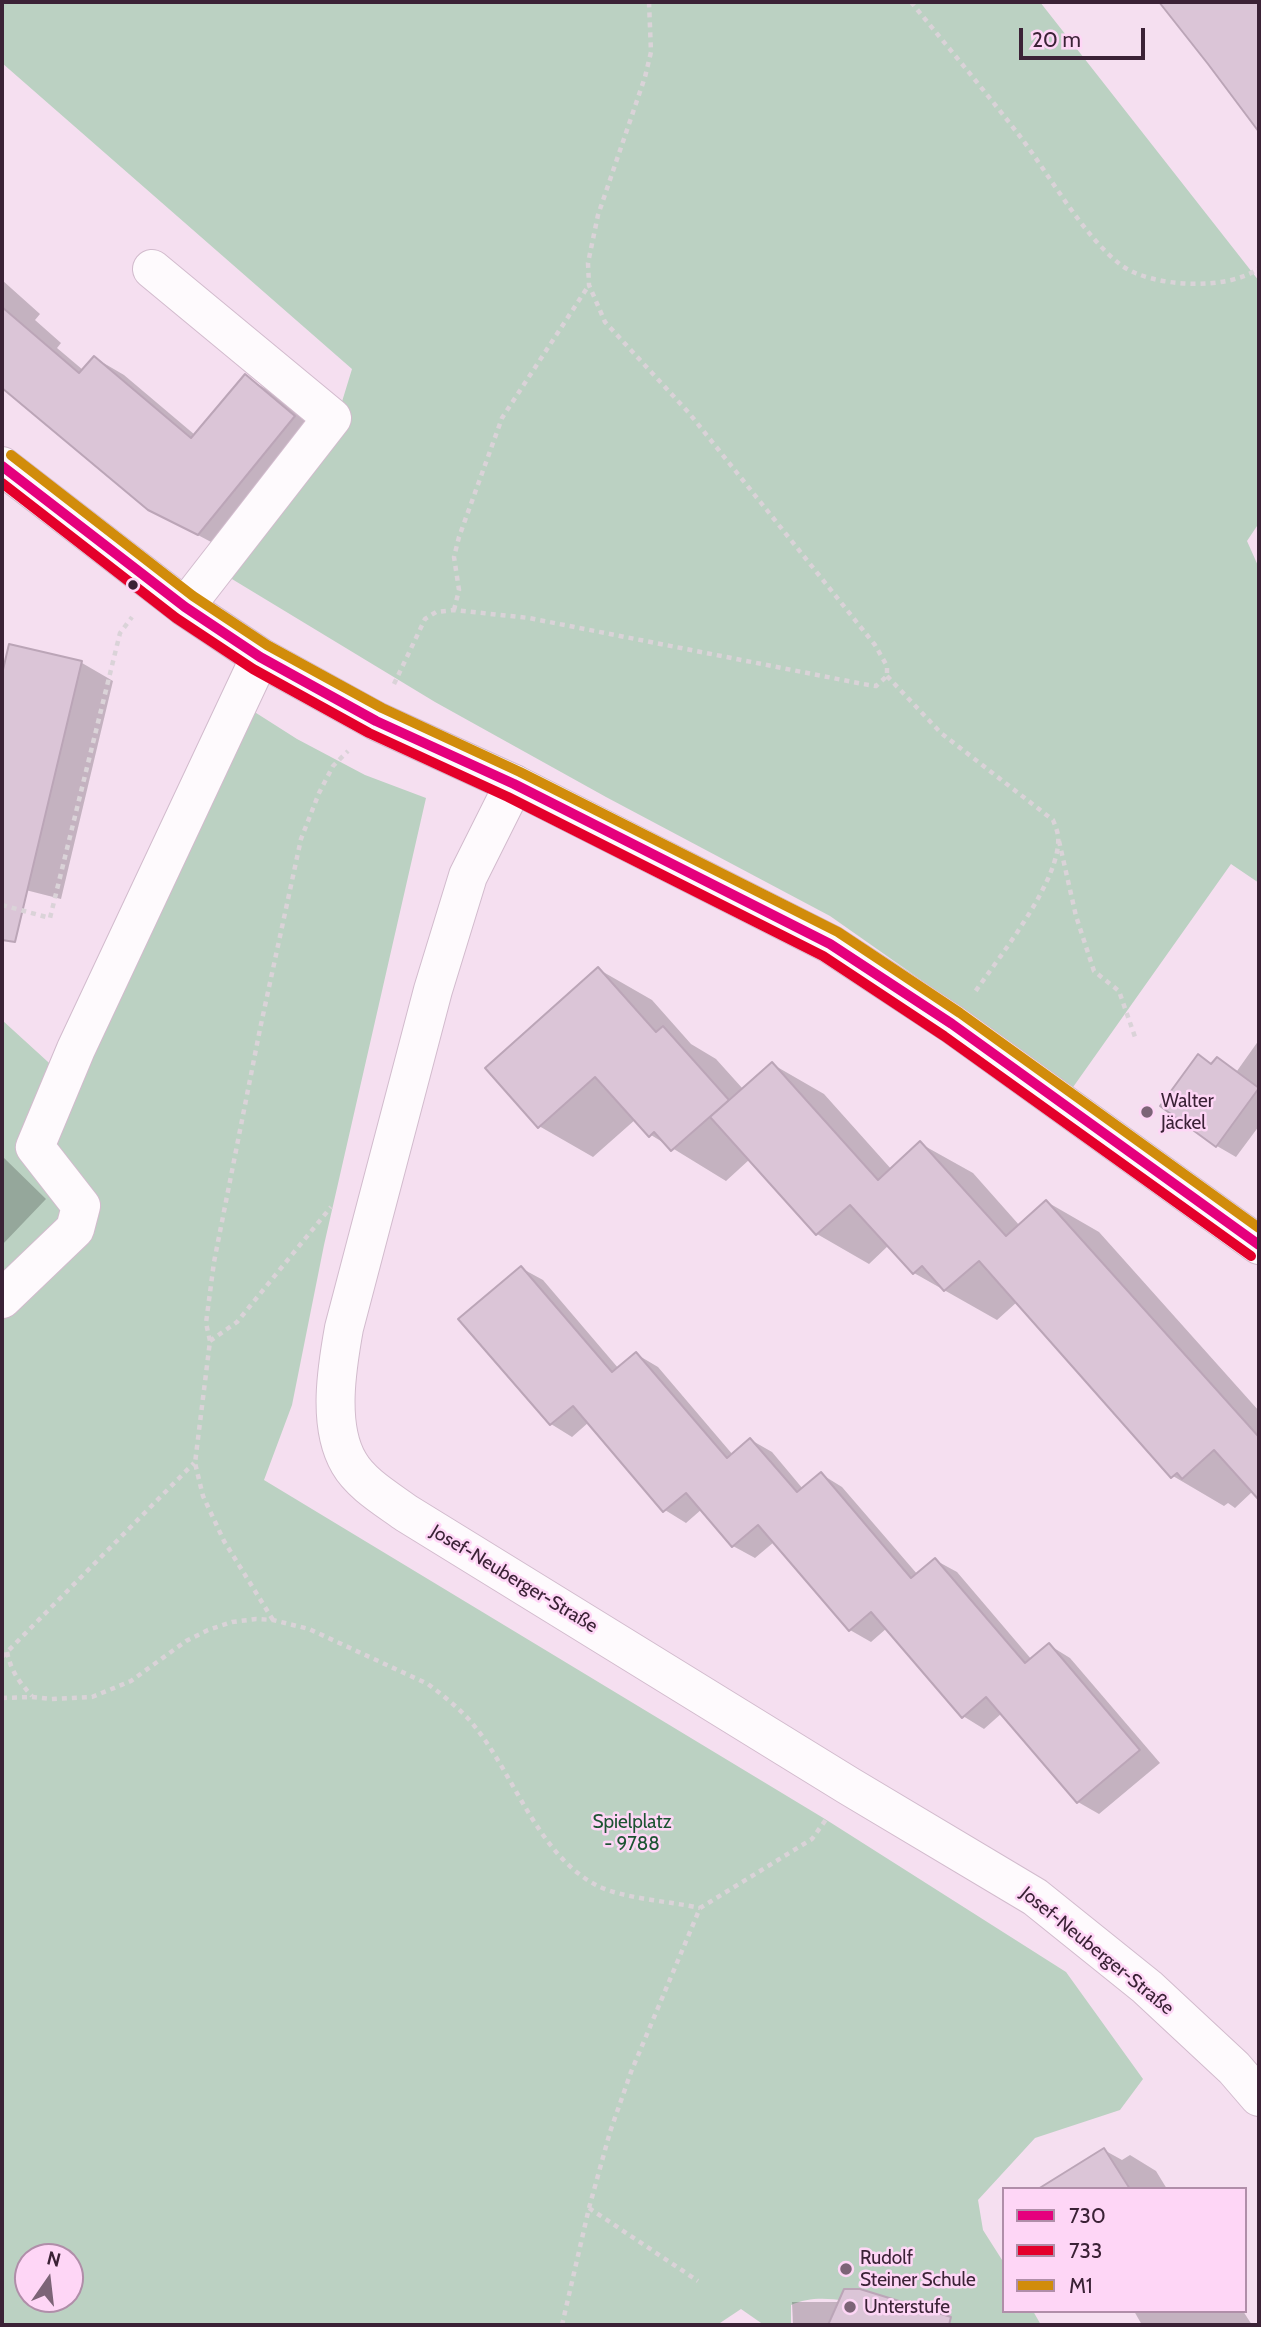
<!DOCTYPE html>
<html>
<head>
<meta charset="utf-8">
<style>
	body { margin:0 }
	#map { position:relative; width:1261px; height:2327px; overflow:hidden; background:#f5dff0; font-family:Cabin,sans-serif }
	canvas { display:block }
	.frame { position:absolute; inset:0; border:4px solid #3b2236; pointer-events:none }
	.legend { position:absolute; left:1002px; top:2187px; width:245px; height:126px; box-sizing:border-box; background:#fed6f6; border:2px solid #b08ea9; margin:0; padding:9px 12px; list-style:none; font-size:21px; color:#3b2236 }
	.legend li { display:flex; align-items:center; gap:14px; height:35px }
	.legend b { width:35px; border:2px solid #b08ea9 }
	.north { position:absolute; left:14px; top:2243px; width:70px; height:70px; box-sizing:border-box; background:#fed6f6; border:2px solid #b08ea9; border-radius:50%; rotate:14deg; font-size:19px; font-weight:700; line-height:28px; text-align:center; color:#3b2236 }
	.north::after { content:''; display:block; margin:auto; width:24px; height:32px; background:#7c6477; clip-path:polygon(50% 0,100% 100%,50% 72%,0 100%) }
	.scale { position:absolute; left:1019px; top:28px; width:126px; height:32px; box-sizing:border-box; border:4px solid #3b2236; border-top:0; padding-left:9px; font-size:21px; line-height:24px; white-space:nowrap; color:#3b2236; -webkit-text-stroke:5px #fed6f6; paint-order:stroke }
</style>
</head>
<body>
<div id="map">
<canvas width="1261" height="2327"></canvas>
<div class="frame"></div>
<ul class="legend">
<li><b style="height:9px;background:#e5007d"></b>730</li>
<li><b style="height:9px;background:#e4002b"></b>733</li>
<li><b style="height:9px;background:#d18c0b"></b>M1</li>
</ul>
<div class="north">N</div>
<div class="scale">20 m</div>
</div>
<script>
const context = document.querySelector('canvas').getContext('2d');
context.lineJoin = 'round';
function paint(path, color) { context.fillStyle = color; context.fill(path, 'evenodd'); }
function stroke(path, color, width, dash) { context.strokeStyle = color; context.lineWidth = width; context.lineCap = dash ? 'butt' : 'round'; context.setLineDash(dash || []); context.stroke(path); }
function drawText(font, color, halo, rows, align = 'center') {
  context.font = font + ' Cabin,sans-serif'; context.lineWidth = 5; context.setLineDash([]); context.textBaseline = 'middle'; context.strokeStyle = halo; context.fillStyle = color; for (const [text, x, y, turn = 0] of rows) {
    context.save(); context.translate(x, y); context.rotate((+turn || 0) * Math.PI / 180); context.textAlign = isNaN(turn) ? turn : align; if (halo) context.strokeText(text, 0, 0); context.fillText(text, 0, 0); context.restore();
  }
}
paint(new Path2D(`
	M2 2H1040L1259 281V523L1247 541 1259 568V883L1231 864 1071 1090 978 1020 830 916 606 797 435 702 222 573 337 418 352 369 2 63Z
	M242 704 297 739 365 775 426 798 324 1245 292 1405 264 1480 825 1819 1066 1972 1143 2079 1120 2110 1035 2138 978 2200 983 2230 1004 2263V2311H1033L1041 2325H920L912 2320C876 2310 828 2288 791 2305V2325H764L741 2309 717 2325H2V1020L70 1082ZM28 2257H70V2299H28Z`), '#bbd1c2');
paint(new Path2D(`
	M1161 2H1259V129Z
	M2 280 40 314 35 320 61 343 57 348 83 370 95 358 124 375 195 435 245 377 275 394 323 434 228 551 149 509 2 384Z
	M10 646 82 663 113 681 61 899 2 884V681Z
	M598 969 652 1000 691 1044 716 1059 743 1089 772 1064 824 1094 892 1170 921 1144 973 1173 1020 1226 1047 1202 1099 1232 1259 1411V1497L1253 1491 1235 1508 1228 1503 1224 1506 1173 1476 1017 1302 997 1320 914 1273 889 1245 869 1264 817 1234 750 1159 726 1181 651 1135 636 1119 593 1157 539 1126Z
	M1259 1040V1126L1236 1157 1217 1146 1198 1056 1213 1064 1217 1059 1237 1071Z
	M2 1156 46 1199 2 1245Z
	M521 1268 543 1280 619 1369 636 1354 658 1367 733 1455 751 1440 772 1452 803 1489 821 1474 842 1487 918 1575 935 1560 957 1572 1032 1660 1049 1645 1070 1658 1160 1763 1099 1814 1078 1802 1002 1713 984 1729 963 1716 887 1628 871 1642 850 1630 774 1542 755 1558 733 1546 702 1509 686 1523 665 1510 589 1422 572 1437 551 1424Z
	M1104 2150 1122 2160 1130 2155 1156 2171 1167 2189H1058Z
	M792 2302H841L923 2317V2325H793Z
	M1134 2311H1243L1252 2325H1142Z`), '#0003');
const building = new Path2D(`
	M1159 2H1259V132L1208 64Z
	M2 307 79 373 94 356 191 438 245 374 295 416 198 535 148 510 2 388Z
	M9 644 82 661 15 942 2 940V674Z
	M598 967 656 1032 663 1026 729 1100 671 1151 654 1132 649 1137 595 1077 538 1128 485 1068Z
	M1198 1054 1211 1064 1217 1057 1259 1088 1216 1147 1160 1106Z
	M772 1062 878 1180 920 1141 1006 1236 1046 1200 1259 1437V1500L1214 1450 1182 1479 1177 1473 1171 1478 979 1261 944 1291 922 1266 913 1274 850 1205 816 1235 710 1117Z
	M521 1266 612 1372 636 1352 727 1458 750 1438 797 1492 821 1472 911 1578 935 1558 1025 1663 1049 1643 1140 1750 1077 1803 986 1697 962 1718 871 1612 849 1631 758 1525 732 1547 686 1493 663 1512 573 1406 550 1425 458 1319Z
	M1104 2148 1130 2189H1038Z
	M844 2289H860L951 2317 949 2325H828Z`);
paint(building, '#dbc5d7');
stroke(building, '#bba5b7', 2);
const minor = new Path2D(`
	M152 269 332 418 185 607
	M514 784 468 876 433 990 344 1328C337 1367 327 1426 349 1463 361 1484 387 1499 406 1513L849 1786 1035 1897 1147 1987 1234 2068 1259 2097
	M2 1299 75 1229 81 1206 35 1147 76 1049 260 657`);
const major = new Path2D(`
	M2 466 185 607 260 657 376 721 514 784 830 944 952 1024 1259 1245`);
stroke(minor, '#d2bbcd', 40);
stroke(major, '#d2bbcd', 40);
stroke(new Path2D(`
	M911 2C947 46 984 90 1019 135 1049 174 1083 236 1121 265 1152 288 1229 291 1259 268
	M454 610 459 590 454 557 459 537 502 418 589 285
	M887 676 941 733 1053 820C1055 825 1057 830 1058 835 1063 878 999 957 975 992
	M394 684 425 619 436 612 454 610 529 618 863 684 876 686 887 676V666L875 645 689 413 605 322 589 285 588 263 598 215 645 77 651 52 649 2
	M1059 841 1076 916 1094 971 1119 991 1135 1037
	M2 905 50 918 120 633 132 617
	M210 1341 237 1322 331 1207
	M273 1620 224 1541 203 1496 195 1463 210 1341 206 1323 214 1262 260 1029 301 839 319 793 333 766 348 751
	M7 1652C11 1671 19 1682 32 1696
	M2 1657 194 1463
	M2 1698 32 1697 51 1699 92 1697 131 1681 186 1641 208 1630 232 1622 256 1619 273 1620 309 1629 428 1684C445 1697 463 1711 476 1728 515 1777 538 1854 596 1885 623 1899 669 1901 700 1908
	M589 2208 698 2281
	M562 2325 589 2208 610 2132 631 2072 700 1908 812 1839 827 1818`), '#dad3d8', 4.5, [5, 5]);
stroke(minor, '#fefafd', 38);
stroke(major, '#fefafd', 38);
stroke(new Path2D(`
	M2 466 185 607 260 657 376 721 514 784 830 944 952 1024 1259 1245`), '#e5007d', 10);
stroke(new Path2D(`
	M2 483 176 618 253 669 369 733 508 797 823 956 944 1036 1251 1256`), '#e4002b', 10);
stroke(new Path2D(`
	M11 455 193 596 267 645 382 708 520 772 838 932 960 1013 1259 1228`), '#d18c0b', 10);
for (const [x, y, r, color] of [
	[133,585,6,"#3b2236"],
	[1147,1112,7,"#7c6477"],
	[846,2269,7,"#7c6477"],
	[850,2307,7,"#7c6477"]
]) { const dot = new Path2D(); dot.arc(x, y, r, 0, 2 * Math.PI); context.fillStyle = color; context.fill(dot); stroke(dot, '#fed6f6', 2.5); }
drawText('19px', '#3b2236', '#fed6f6', [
	["Walter",1161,1101],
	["Jäckel",1161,1123],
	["Rudolf",860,2258],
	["Steiner Schule",860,2280],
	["Unterstufe",864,2307]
], 'left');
drawText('19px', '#3b2236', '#fed6f6', [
	["Josef-Neuberger-Straße",514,1579,31],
	["Josef-Neuberger-Straße",1097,1951,39]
]);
drawText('19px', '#1c5432', '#fed6f6', [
	["Spielplatz",632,1822],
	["- 9788",632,1844]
]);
</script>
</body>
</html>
